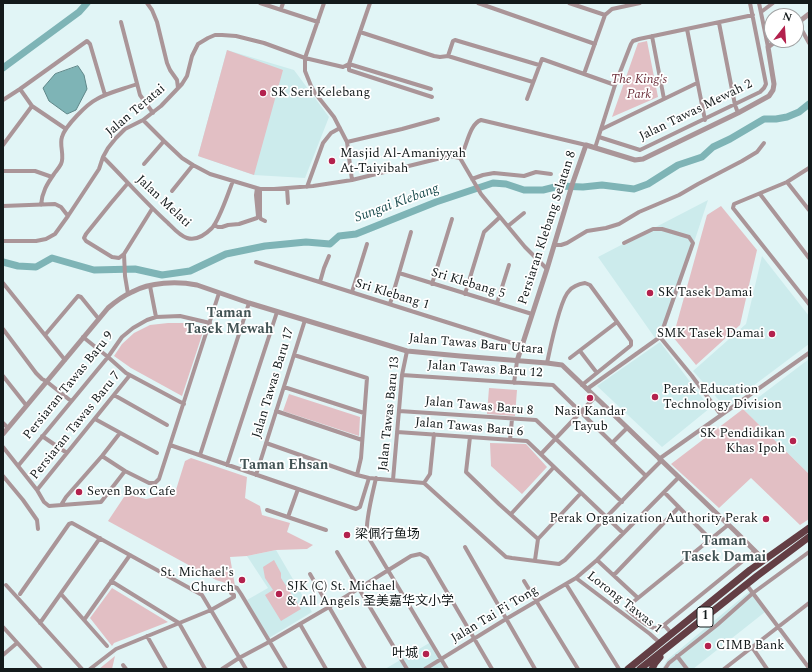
<!DOCTYPE html>
<html>
<head>
<meta charset="utf-8">
<style>
	body { margin:0 }
	#map { position:relative; width:812px; height:672px; overflow:hidden; background:#e1f5f6; font-family:Spectral,serif }
	canvas { display:block }
	.frame { position:absolute; inset:0; border:4px solid #131a1b; pointer-events:none }
	.north { position:absolute; left:764px; top:8px; width:40px; height:40px; box-sizing:border-box; background:#fff; border:1px solid #a1a3a4; border-radius:50%; rotate:17deg; font-size:11px; font-weight:700; line-height:16px; text-align:center; color:#131a1b }
	.north::after { content:''; display:block; margin:auto; width:14px; height:18px; background:#b3214d; clip-path:polygon(50% 0,100% 100%,50% 72%,0 100%) }
</style>
</head>
<body>
<div id="map">
<canvas width="812" height="672"></canvas>
<div class="frame"></div>
<div class="north">N</div>
</div>
<script>
const context = document.querySelector('canvas').getContext('2d');
context.lineJoin = 'round';
function paint(path, color) { context.fillStyle = color; context.fill(path, 'evenodd'); }
function stroke(path, color, width, dash) { context.strokeStyle = color; context.lineWidth = width; context.lineCap = dash ? 'butt' : 'round'; context.setLineDash(dash || []); context.stroke(path); }
function drawText(font, color, halo, rows, align = 'center') {
  context.font = font + ' Spectral,"Noto Sans SC",serif'; context.lineWidth = 3.5; context.setLineDash([]); context.textBaseline = 'middle'; context.strokeStyle = halo; context.fillStyle = color; for (const [text, x, y, turn = 0] of rows) {
    context.save(); context.translate(x, y); context.rotate((+turn || 0) * Math.PI / 180); context.textAlign = isNaN(turn) ? turn : align; if (halo) context.strokeText(text, 0, 0); context.fillText(text, 0, 0); context.restore();
  }
}
paint(new Path2D(`
	M227 50 294 70 329 117 305 178 254 175 198 156Z
	M708 200 665 330 655 338 598 257Z
	M762 256 809 316V344L725 407 693 371 746 324Z
	M660 342 710 408 662 447 597 386Z
	M809 359V474L743 409Z
	M276 550 312 612 269 638 247 600 268 588 247 556Z
	M750 591 765 612 693 669H662L667 660Z
	M431 642 447 669H385Z`), '#ccebec');
paint(new Path2D(`
	M647 41 658 97 612 117 638 43Z
	M227 50 283 70 254 175 198 156Z
	M721 206 757 250 740 325 696 365 673 337 707 215Z
	M168 323H186L205 326 182 396 131 368 114 356 122 344 134 333 150 325Z
	M489 388 517 390 515 416 487 414Z
	M289 394 360 417 359 436 283 411Z
	M743 409 809 474V519L800 525 751 478 719 508 671 464Z
	M490 443 526 444 547 467 522 494 491 466Z
	M191 458 247 477 245 498 260 506 262 515 290 523 287 532 313 545 307 549 276 550 247 556 230 557 235 586 216 580 108 521 126 494 146 499 175 493 185 461Z
	M274 560 281 573V578L301 609 281 621 265 595 273 590 265 578 263 567Z
	M112 588 168 622 114 643 112 646 90 618Z
	M115 656 112 669H99Z`), '#e2bfc4');
const water = new Path2D(`
	M78 66 84 75 87 89 76 110 67 114 49 101 43 88 55 74Z`);
paint(water, '#7eb4b6');
stroke(water, '#5e8688', 1);
stroke(new Path2D(`
	M3 68 7 65 79 12 87 3
	M3 262 18 266 36 267 52 258 94 270 135 269 162 275 190 271 226 254 265 246 306 242 330 244 339 236 356 234 436 202 493 183 506 184 524 190H543L559 186 583 187 602 185 634 189 648 184 678 165 702 157 713 147 730 139 764 119H776L787 117 799 112 809 104`), '#7eb4b6', 7);
stroke(new Path2D(`
	M147 3 152 10 157 22 167 63 170 70 177 80 178 88
	M260 3 318 22
	M324 3 305 58V71L311 86 315 93 334 117 347 142 352 180
	M370 3 349 64V70L432 97
	M478 3 595 44
	M569 3 605 15
	M759 3 768 47
	M281 9 283 3
	M761 12 773 3
	M121 22 140 95 153 113
	M719 23 735 105 738 113
	M798 23 809 43
	M687 29 705 120
	M360 32 434 56 440 57 448 56 533 82
	M652 36 664 99
	M448 56 453 41 455 40 539 65
	M349 64 431 89
	M584 74 605 15 612 9 640 3
	M20 89 32 106 66 129
	M527 99 542 59 615 85
	M3 100 20 89 87 41 90 44 105 95
	M143 120 164 141 182 158 193 165 210 174 260 189H274L313 186 352 180 441 158 450 156 460 158 481 194 525 247 547 269
	M602 129 697 83
	M599 137 640 150 760 92 764 88 766 84 750 3
	M347 142 402 129 438 119
	M3 145 32 106
	M595 148 615 85 631 44 633 41 639 39 753 15
	M103 157C125 179 145 202 168 223 173 228 180 236 187 238 196 241 206 234 212 228 220 219 228 193 233 181
	M460 158C467 147 469 124 481 120L586 145
	M144 164 164 141
	M809 168 787 182 734 204 733 208 809 304
	M3 171H35L52 177
	M472 179 483 175 494 173 524 176 536 172 551 174
	M787 182 809 210
	M307 187 323 143 331 133 340 128
	M287 188 288 203
	M260 189V217L261 219 265 221
	M172 191 193 165
	M760 194 809 258
	M41 205C42 192 47 184 54 174 56 171 59 168 61 164 65 156 59 145 62 137 65 126 87 104 97 99 109 92 124 89 137 84
	M3 206 55 204 61 207 68 216
	M214 225 218 227H222L228 225 239 224 257 218 258 216 256 195 257 188
	M508 226 524 213
	M3 241H36L46 239 55 234 68 216 99 169 103 157 108 148 116 138 125 129 143 120 161 106 182 84 187 76 192 56 198 44 208 38 215 35H222L236 36 264 43 305 58 343 67 349 64
	M554 245H561L567 243 587 231 606 228 619 224 639 212 679 195 698 184 742 161 757 152 764 143
	M124 254 119 258 112 257 86 241 84 238 86 234 111 203 128 183
	M256 262 522 346
	M399 273 532 314
	M320 282 324 268 329 256
	M3 283 65 360
	M432 284 452 219
	M150 286 156 317
	M352 292 367 244
	M128 294 125 276 124 254 152 209
	M465 294 484 232 500 217
	M497 303 509 265
	M390 304 411 232
	M3 329 36 373 42 379 46 381 71 401
	M45 335 78 296 81 297 98 318
	M83 337 108 357 126 373 184 404
	M660 337 692 376 721 415
	M580 351 597 373
	M294 355 367 378 361 458 357 475
	M570 358 617 322
	M547 363C550 349 560 299 569 291 573 286 579 284 585 283L590 285 631 341V345L629 347 582 385
	M402 375 553 385 646 476
	M3 376 26 405
	M514 383 517 361
	M284 387 364 413
	M587 389 660 337 693 243 689 237 662 229H653L624 243
	M114 395 167 425
	M276 411 362 440
	M399 411 536 420 622 502
	M95 419 157 453
	M3 423 8 428
	M397 432 527 441 623 533
	M42 436 67 453
	M470 437 466 472 499 504 538 539
	M510 440 512 419
	M266 443 357 475 369 478 424 483
	M612 443 627 428
	M170 445 356 509 360 507 369 478
	M3 447 37 490 44 502 49 506 101 502 125 471
	M541 454 595 397
	M200 455 249 303
	M102 456 125 471 149 483H155L159 479 219 293
	M659 459 809 353
	M227 465 277 312
	M18 466 108 357 122 337 133 328 147 320 156 317 180 316 210 323
	M256 475 305 320
	M3 476 23 500 37 520 38 529
	M376 478C373 492 365 521 367 535L447 669
	M393 480 402 375 407 351
	M424 483 506 557 512 558 559 564 565 560 646 476 661 461
	M424 483 430 474 434 434
	M37 490 130 375
	M664 492 710 539
	M61 505 66 497 102 456 120 433
	M267 510 326 530
	M511 514 554 467
	M288 517 298 489
	M728 525 627 607V609C632 614 647 627 654 628 658 628 661 627 664 625L755 551
	M465 547 535 669
	M337 552 407 669
	M535 560 538 539 581 493
	M597 560 638 598
	M310 574 365 669
	M614 575 679 507
	M576 578 650 634 660 643
	M111 581 179 623 205 669
	M524 581 578 669
	M566 584 619 669
	M746 584 809 668
	M6 585 82 669
	M20 594 69 524 72 523 202 595 246 669
	M61 594 107 646
	M84 620 130 555
	M40 623 100 538
	M300 624 326 669
	M664 625 672 634
	M3 627 41 669
	M147 636 166 669
	M752 647 767 669
	M3 655 17 643
	M677 656 687 669
	M123 665 126 669
	M90 669 116 649 211 610 234 597V595L231 593 232 589 234 587 237 588 241 594 286 669
	M222 669 239 658 269 642 329 607 411 556 420 554 427 558 492 669
	M425 669 506 619 576 578 597 560 679 477
	M665 669 669 663 717 625 753 593 809 552
	M724 669 809 603`), '#aa9598', 4);
stroke(new Path2D(`
	M796 24 809 14
	M517 361 547 269 573 182 586 145 635 160 643 159 738 113 769 96 773 90 774 84 768 47 777 40
	M3 434 108 308C115 302 123 296 132 292 150 282 177 281 197 285L249 303 407 351 460 356 547 363 562 365 736 532 764 560`), '#aa9598', 5);
stroke(new Path2D(`
	M628 669 750 570 809 528
	M640 669 757 576 809 537
	M652 669 655 663 660 657`), '#633e44', 7);
for (const [x, y, r, color] of [
	[263,93,4,"#b3214d"],
	[332,161,4,"#b3214d"],
	[650,293,4,"#b3214d"],
	[772,334,4,"#b3214d"],
	[655,397,4,"#b3214d"],
	[590,398,4,"#b3214d"],
	[793,441,4,"#b3214d"],
	[79,492,4,"#b3214d"],
	[766,519,4,"#b3214d"],
	[347,535,4,"#b3214d"],
	[242,580,4,"#b3214d"],
	[279,594,4,"#b3214d"],
	[708,646,4,"#b3214d"],
	[426,654,4,"#b3214d"]
]) { const dot = new Path2D(); dot.arc(x, y, r, 0, 2 * Math.PI); context.fillStyle = color; context.fill(dot); stroke(dot, '#fff', 1.5); }
for (const [x, y, w] of [
	[705,617,16]
]) { const box = new Path2D(); box.roundRect(x - w / 2, y - 10, w, 20, 3); context.fillStyle = '#fff'; context.fill(box); stroke(box, '#131a1b', 1); }
drawText('bold 12px', '#131a1b', null, [
	["1",705,617]
]);
drawText('italic 13px', '#6f333e', '#fff', [
	["The King's",639,80],
	["Park",639,95]
]);
drawText('13px', '#131a1b', '#fff', [
	["SK Seri Kelebang",271,93],
	["Masjid Al-Amaniyyah",340,154],
	["At-Taiyibah",340,169],
	["SK Tasek Damai",658,293],
	["SMK Tasek Damai",764,334,"right"],
	["Perak Education",663,390],
	["Technology Division",663,405],
	["Nasi Kandar",590,412,"center"],
	["Tayub",590,427,"center"],
	["SK Pendidikan",785,434,"right"],
	["Khas Ipoh",785,449,"right"],
	["Seven Box Cafe",87,492],
	["Perak Organization Authority Perak",758,519,"right"],
	["梁佩行鱼场",355,535],
	["St. Michael's",234,573,"right"],
	["Church",234,588,"right"],
	["SJK (C) St. Michael",287,587],
	["& All Angels 圣美嘉华文小学",287,602],
	["CIMB Bank",716,646],
	["叶城",418,654,"right"]
], 'left');
drawText('13px', '#131a1b', '#fff', [
	["Jalan Teratai",136,111,-40],
	["Jalan Tawas Mewah 2",696,111,-26],
	["Jalan Melati",163,202,43],
	["Persiaran Klebang Selatan 8",548,228,-72],
	["Sri Klebang 5",468,284,17],
	["Sri Klebang 1",392,295,17],
	["Jalan Tawas Baru Utara",476,345,5],
	["Jalan Tawas Baru 12",485,370,4],
	["Jalan Tawas Baru 17",274,383,-73],
	["Persiaran Tawas Baru 9",69,386,-51],
	["Jalan Tawas Baru 8",479,407,5],
	["Jalan Tawas Baru 13",390,414,-84],
	["Persiaran Tawas Baru 7",76,426,-51],
	["Jalan Tawas Baru 6",469,428,5],
	["Lorong Tawas 1",624,603,38],
	["Jalan Tai Fi Tong",495,615,-31]
]);
drawText('italic 14px', '#1c4d4f', '#fff', [
	["Sungai Klebang",397,204,-20]
]);
drawText('bold 14px', '#425354', '#fff', [
	["Taman",229,314],
	["Tasek Mewah",229,330],
	["Taman Ehsan",284,466],
	["Taman",724,542],
	["Tasek Damai",724,558]
]);
</script>
</body>
</html>
